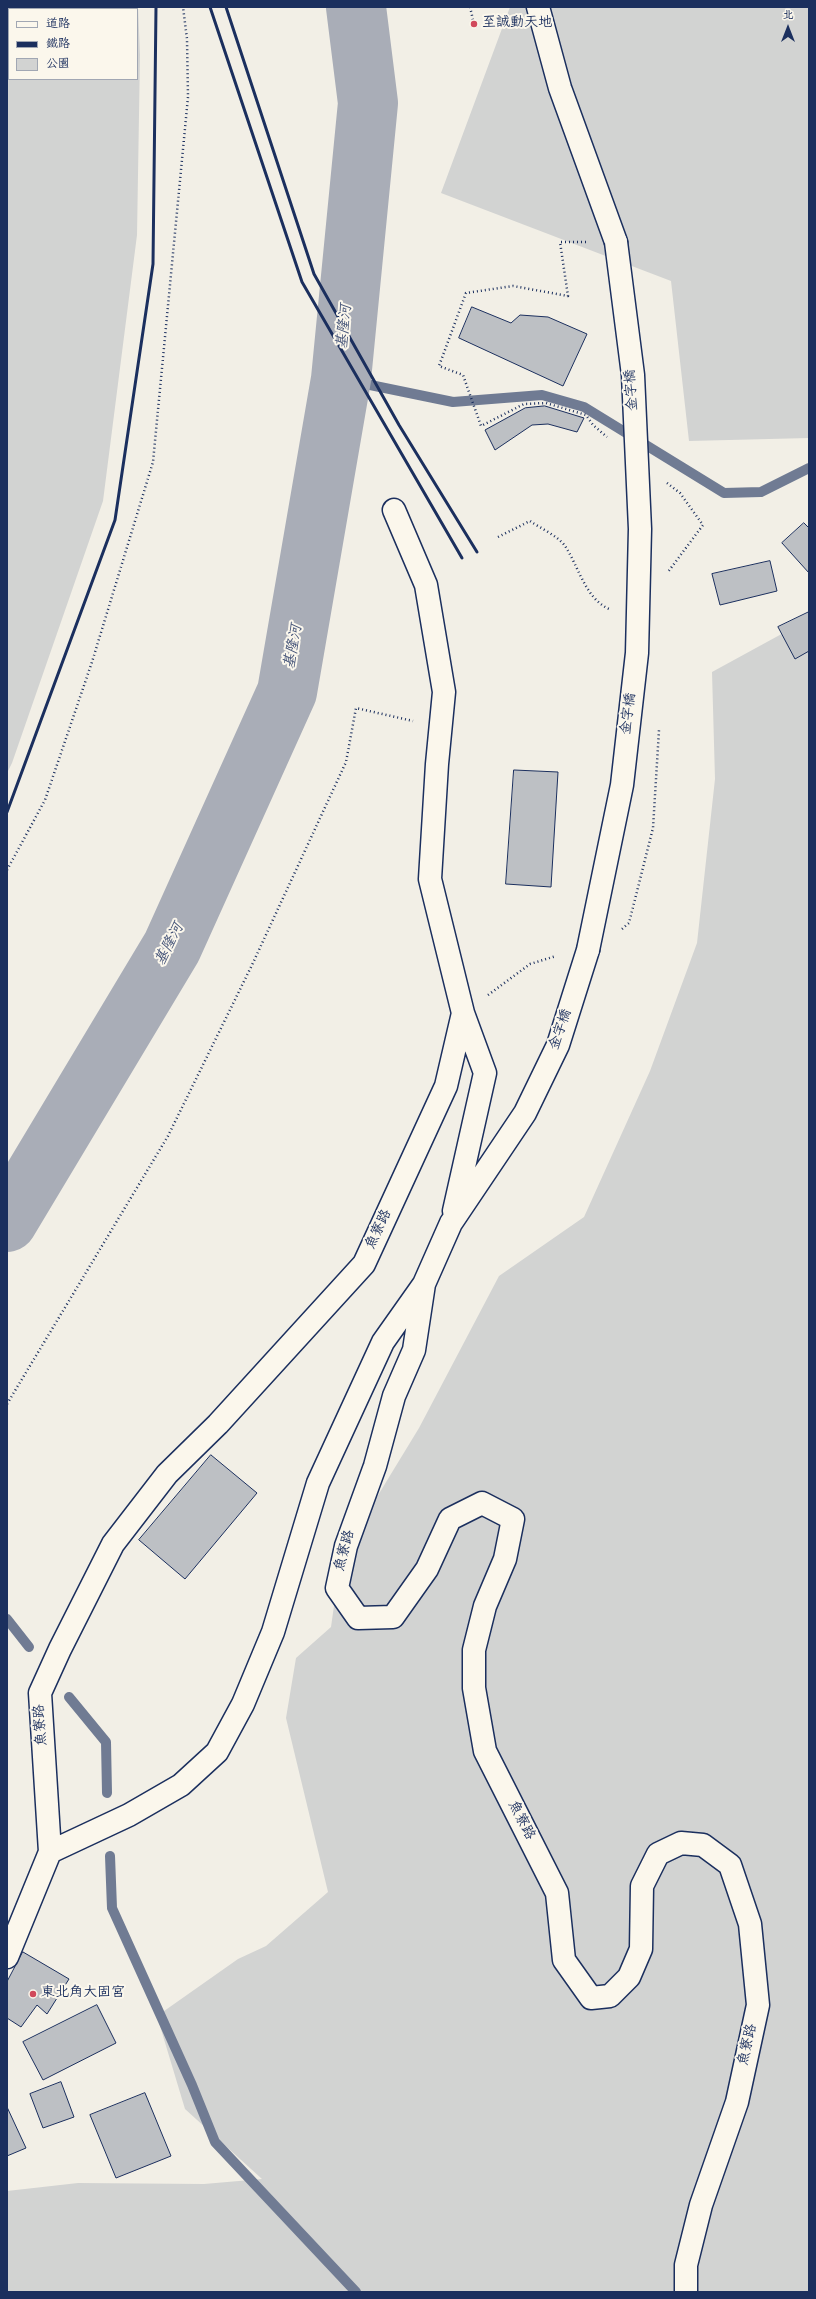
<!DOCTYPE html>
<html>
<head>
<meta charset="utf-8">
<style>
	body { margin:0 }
	#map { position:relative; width:816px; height:2299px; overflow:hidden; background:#f2efe6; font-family:Dekko,"LXGW WenKai TC",sans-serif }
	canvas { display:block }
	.frame { position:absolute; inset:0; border:8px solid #1b2f5e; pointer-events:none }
	.legend { position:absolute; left:8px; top:8px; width:130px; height:72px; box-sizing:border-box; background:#fbf7ec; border:1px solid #a1a7b3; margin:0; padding:5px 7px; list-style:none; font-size:12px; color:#1b2f5e }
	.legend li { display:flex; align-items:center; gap:8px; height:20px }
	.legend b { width:20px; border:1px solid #a1a7b3 }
	.north { position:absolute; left:768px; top:8px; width:40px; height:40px; -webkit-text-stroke:3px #fbf7ec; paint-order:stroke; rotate:0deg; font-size:11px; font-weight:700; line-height:16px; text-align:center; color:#1b2f5e }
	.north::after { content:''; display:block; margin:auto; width:14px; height:18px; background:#1b2f5e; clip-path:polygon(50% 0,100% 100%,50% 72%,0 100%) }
</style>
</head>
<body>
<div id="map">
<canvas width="816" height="2299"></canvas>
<div class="frame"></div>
<ul class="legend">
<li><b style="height:5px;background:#fbf7ec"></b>道路</li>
<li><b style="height:5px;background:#1b2f5e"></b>鐵路</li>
<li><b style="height:11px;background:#d2d3d2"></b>公園</li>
</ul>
<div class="north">北</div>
</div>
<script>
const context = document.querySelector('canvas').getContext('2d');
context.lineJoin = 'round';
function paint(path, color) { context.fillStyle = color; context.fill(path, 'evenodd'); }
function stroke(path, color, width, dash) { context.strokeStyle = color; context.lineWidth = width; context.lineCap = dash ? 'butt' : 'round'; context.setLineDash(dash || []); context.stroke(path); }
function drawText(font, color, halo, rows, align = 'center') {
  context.font = font + ' Dekko,"LXGW WenKai TC",sans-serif'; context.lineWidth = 4; context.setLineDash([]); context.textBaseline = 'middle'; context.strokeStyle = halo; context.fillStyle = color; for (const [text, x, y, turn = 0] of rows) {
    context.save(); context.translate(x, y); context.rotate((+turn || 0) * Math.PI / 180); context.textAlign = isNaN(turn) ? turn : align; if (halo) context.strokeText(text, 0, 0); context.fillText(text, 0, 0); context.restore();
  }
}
paint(new Path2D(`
	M7 7H138L140 55 137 235 103 501 12 763 7 773ZM9 9H137V79H9Z
	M510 7H809V438L689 441 671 281 441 193Z
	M809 619V2292H7V2191L78 2183 204 2184 262 2179 185 2109 157 2016 238 1959 266 1946 328 1892 286 1718 296 1658 331 1627 341 1556 419 1428 499 1276 584 1217 650 1071 697 943 715 779 712 672Z`), '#d2d3d2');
stroke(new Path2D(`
	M341 379 453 402 542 395 584 407 724 493 761 492 809 468
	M7 1619 29 1647
	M69 1697 106 1742 107 1793
	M110 1856 112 1908 192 2085 215 2142 356 2292`), '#707b93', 10);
stroke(new Path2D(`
	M7 1222 172 947 287 692 341 379 368 103 356 7`), '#a9adb7', 60);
const building = new Path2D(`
	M472 307 511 323 520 315 548 317 587 334 563 386 459 338Z
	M545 406 584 418 577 432 548 424 532 425 495 450 485 430 525 408Z
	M804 523 809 528V573L782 543Z
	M770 561 777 591 720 605 712 574Z
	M809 612V651L795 659 778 627Z
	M514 770 558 772 551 887 506 884Z
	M211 1455 257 1493 185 1579 139 1540Z
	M23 1952 69 1979 47 2014 37 2005 21 2027 7 2018V1982Z
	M97 2005 116 2043 43 2080 23 2042Z
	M61 2082 74 2117 43 2128 30 2094Z
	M145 2093 171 2156 116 2178 90 2115Z
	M7 2107 26 2148 7 2156Z`);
paint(building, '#bdc0c4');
stroke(building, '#1b2f5e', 1);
const street = new Path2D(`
	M538 7 560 88 616 242
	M394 510 426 585 444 692 437 764 430 879 463 1013
	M424 1284 414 1350 394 1396 375 1466 346 1546 337 1588 358 1618 393 1617 427 1569 450 1519 482 1503 513 1519 505 1559 485 1606 474 1650V1688L485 1751 557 1893 564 1960 591 1998 610 1996 629 1977 641 1949 642 1886 658 1854 681 1843 703 1845 730 1865 750 1924 758 2005 737 2102 701 2205 686 2265V2292
	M50 1852 40 1693 60 1649 113 1544 167 1474 218 1424 364 1264 446 1086 463 1013 485 1073 454 1211
	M7 1957 50 1852 129 1815 181 1785 217 1752 243 1704 273 1632 318 1483 383 1342 424 1284 451 1223 525 1113 558 1045 588 950`);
stroke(street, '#1b2f5e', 25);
stroke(new Path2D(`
	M470 7 474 24
	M586 242H560L568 296 513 286 466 293 439 366 463 375 481 426 524 404 546 403 586 415 593 425 607 437
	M667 483 680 493 703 525 668 572
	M498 537 530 521C540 528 558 536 565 546 579 567 585 598 609 609
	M7 870 45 800 92 662 153 462 188 97 187 39 183 7
	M622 929 629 923 653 828 659 730
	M488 995 530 964 556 956
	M7 1404 168 1136 252 965 346 762 356 708 413 721`), '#1b2f5e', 2.5, [1, 3]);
stroke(street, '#fbf7ec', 22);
stroke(new Path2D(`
	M210 7 302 282 462 558
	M226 7 314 274 399 425 477 552
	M7 812 115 520 153 264 156 7`), '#1b2f5e', 3);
const streetBridge = new Path2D(`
	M588 950 622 785 637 653 640 529 633 375 616 242`);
stroke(streetBridge, '#1b2f5e', 25, []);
stroke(streetBridge, '#fbf7ec', 22);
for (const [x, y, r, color] of [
	[474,24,4,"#d1495b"],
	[33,1994,4,"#d1495b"]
]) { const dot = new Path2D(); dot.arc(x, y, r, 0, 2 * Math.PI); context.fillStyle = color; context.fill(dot); stroke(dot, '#fbf7ec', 1.5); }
drawText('14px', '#1b2f5e', '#fbf7ec', [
	["至誠動天地",482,24],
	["東北角大固宮",41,1994]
], 'left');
drawText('14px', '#1b2f5e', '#fbf7ec', [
	["金字橋",633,390,-94],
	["金字橋",630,714,-83],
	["金字橋",562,1030,-71],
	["魚寮路",380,1230,-65],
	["魚寮路",346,1551,-75],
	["魚寮路",42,1725,-94],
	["魚寮路",520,1821,63],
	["魚寮路",749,2045,-77]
]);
drawText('italic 15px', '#465579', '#fbf7ec', [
	["基隆河",346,327,-84],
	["基隆河",295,647,-80],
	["基隆河",171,945,-63]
]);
</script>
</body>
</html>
